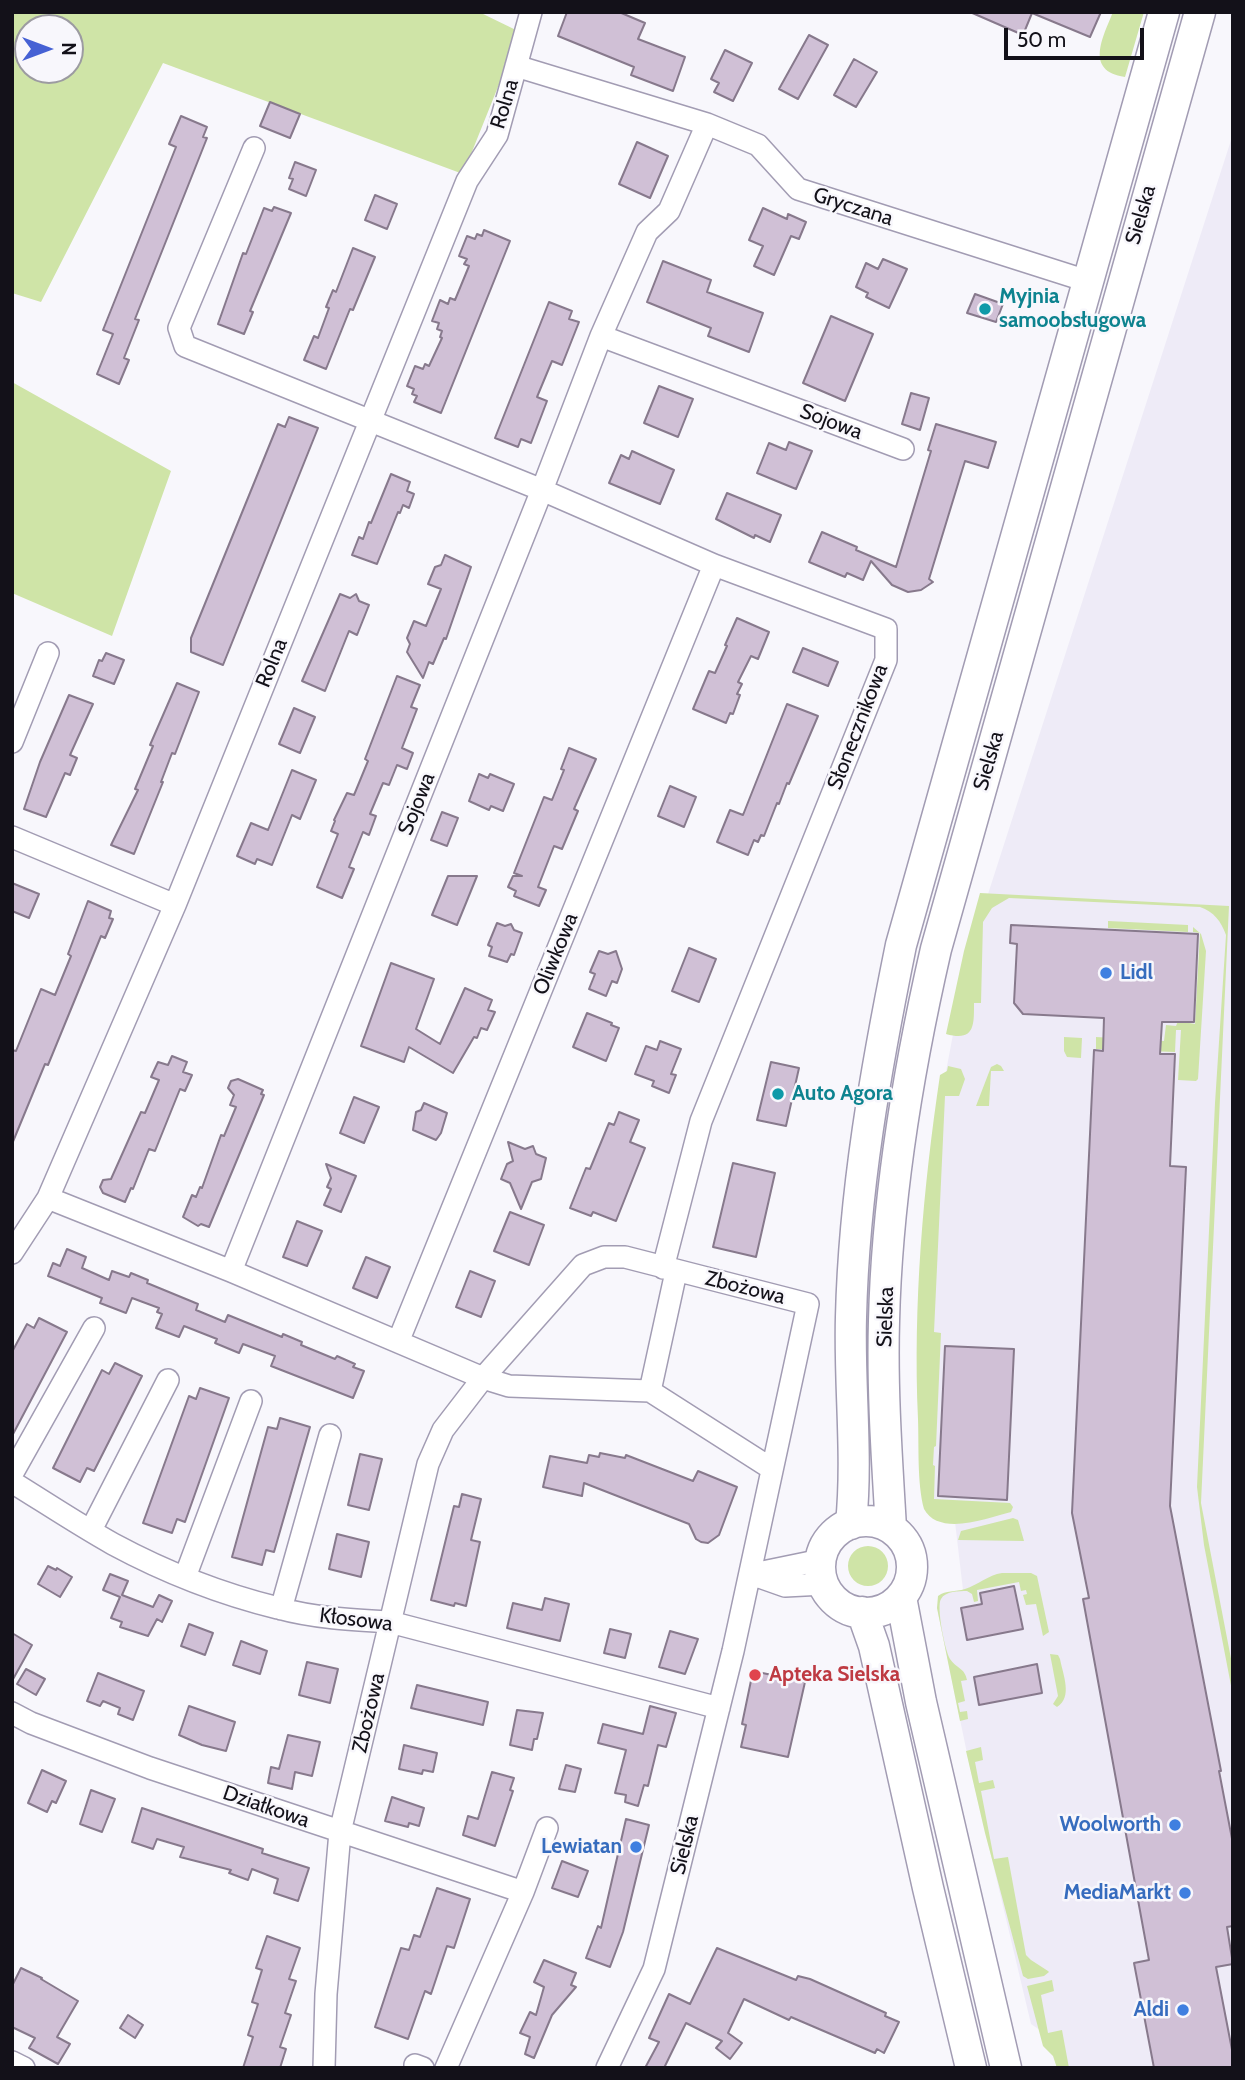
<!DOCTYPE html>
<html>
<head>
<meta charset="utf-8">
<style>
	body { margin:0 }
	#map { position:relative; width:1245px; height:2080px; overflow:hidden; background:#f8f7fc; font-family:Cabin,sans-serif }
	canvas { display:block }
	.frame { position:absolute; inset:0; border:14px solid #131119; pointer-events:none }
	.north { position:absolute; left:14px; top:14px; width:70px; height:70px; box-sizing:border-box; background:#f8f7fc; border:2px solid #9c9ba1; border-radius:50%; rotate:90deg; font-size:19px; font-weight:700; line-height:28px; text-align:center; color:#131119 }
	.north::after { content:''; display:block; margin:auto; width:24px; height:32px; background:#4661d4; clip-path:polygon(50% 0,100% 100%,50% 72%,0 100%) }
	.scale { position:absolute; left:1004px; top:28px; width:140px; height:32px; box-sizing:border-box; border:4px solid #131119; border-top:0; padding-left:9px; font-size:21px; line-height:24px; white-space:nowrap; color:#131119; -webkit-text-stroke:5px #f8f7fc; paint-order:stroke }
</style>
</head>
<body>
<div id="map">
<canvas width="1245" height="2080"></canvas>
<div class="frame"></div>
<div class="north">N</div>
<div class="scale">50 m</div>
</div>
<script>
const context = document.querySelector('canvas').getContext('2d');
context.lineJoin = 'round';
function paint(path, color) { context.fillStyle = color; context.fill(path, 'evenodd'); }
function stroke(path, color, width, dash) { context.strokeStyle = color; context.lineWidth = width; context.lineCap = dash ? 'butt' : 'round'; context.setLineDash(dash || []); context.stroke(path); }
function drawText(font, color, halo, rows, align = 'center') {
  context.font = font + ' Cabin,sans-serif'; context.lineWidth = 5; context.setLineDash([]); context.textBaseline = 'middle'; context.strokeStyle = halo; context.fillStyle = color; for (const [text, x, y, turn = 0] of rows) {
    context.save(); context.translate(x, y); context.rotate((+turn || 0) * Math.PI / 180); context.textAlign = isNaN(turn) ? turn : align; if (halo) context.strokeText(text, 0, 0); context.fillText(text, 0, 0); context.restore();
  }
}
paint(new Path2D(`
	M1233 134V2068H1068L1063 2046 1031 2024 969 1763 937 1608 939 1598 946 1593 963 1590 955 1522 926 1512 941 1098 961 992 988 894Z`), '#eeebf7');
paint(new Path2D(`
	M12 12H479L520 32 463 174 163 63 41 302 12 293ZM28 28H70V70H28Z
	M1113 12H1144L1125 77C1084 71 1103 37 1113 12Z
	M12 382 171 471 112 636 12 593Z
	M980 893 1229 906 1201 1503 1233 1669V1696L1204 1545 1197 1487 1215 1103 1226 935C1221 921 1214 912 1200 907L1009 898 992 908 983 922 981 1003H974C974 1025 975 1042 946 1034L964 951Z
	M1108 921 1188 925V932L1108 928Z
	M1193 927 1201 934 1206 951 1198 1079 1196 1081 1178 1080 1181 1030H1176L1175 1052 1096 1049V1037L1164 1041 1166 1025 1176 1026 1178 1021 1195 1024 1200 933 1193 932Z
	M1064 1037 1082 1038 1081 1058 1067 1057 1064 1051Z
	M997 1064 1001 1066 1004 1071H991L989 1106H976L991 1067Z
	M948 1066 961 1069 965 1079 959 1096H945L934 1332 941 1333 936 1446 934 1447 933 1465 935 1466 934 1499 1010 1503 1013 1507 1011 1512C988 1518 939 1537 924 1509 917 1483 919 1446 918 1419 913 1304 923 1189 940 1075L947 1071Z
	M1013 1518 1018 1520 1024 1541 958 1540 961 1531Z
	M848 1566a20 20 0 1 1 40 0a20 20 0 1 1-40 0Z
	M1002 1573H1031L1037 1576 1049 1632 1043 1636 1036 1604 1026 1605 1023 1595 1027 1594 1026 1590 1021 1591 1019 1582 977 1590 978 1601 974 1602 972 1594 967 1591C959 1591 945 1591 941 1599 936 1606 945 1651 950 1659 956 1668 965 1668 967 1680L961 1681 965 1701 958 1703 960 1712 967 1711 968 1719 960 1721 937 1608 938 1596C946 1590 955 1592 965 1589 978 1585 988 1575 1002 1573Z
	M1050 1654 1058 1655 1060 1659C1063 1675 1073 1697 1057 1707L1053 1704 1058 1696Z
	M981 1747 983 1760 975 1762 979 1783 993 1780 995 1788 981 1791 994 1859 1008 1857 1026 1955 1031 1960 1048 1971 1049 1972 1044 1976 1028 1979 1023 1976 985 1833 966 1751Z
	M1052 1980 1054 1991 1041 1995 1048 2033 1062 2030 1069 2068H1057L1053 2056 1043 2046 1027 1986Z`), '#cfe4a7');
const building = new Path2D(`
	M567 12H619L645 23 638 39 685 57 673 91 631 75 634 67 558 36Z
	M970 12H1101L1090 37 1032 13 1023 35Z
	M809 35 828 45 798 99 779 89Z
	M725 50 752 63 733 101 714 92 719 83 711 79Z
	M854 59 877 72 856 107 834 95Z
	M270 102 300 114 290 138 260 126Z
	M181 116 207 127 203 137 207 138 135 319 139 320 124 358 129 360 119 384 97 374 113 334 103 330 176 147 169 144Z
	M637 142 668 156 650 198 619 184Z
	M295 162 316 170 306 196 289 189 293 179 289 178Z
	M375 195 397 204 387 229 365 220Z
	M274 207 291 213 250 311 253 312 244 334 218 324 243 253 246 254 264 208 272 211Z
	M763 208 787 219 788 214 806 222 799 239 791 236 774 275 754 266 763 246 749 240Z
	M484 230 510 241 441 413 414 402 417 396 412 394 414 389 407 386 415 366 423 369 425 364 429 366 442 338 440 337 442 331 437 329 439 323 432 321 440 300 448 304 450 298 455 300 469 266 464 264 467 259 459 256 467 236 475 239 477 234 482 236Z
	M353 248 375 257 353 310 350 309 326 369 304 360 314 336 318 338 329 308 326 307 333 290 336 292Z
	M883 259 907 269 889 308 866 297 868 293 856 287 866 263 878 269Z
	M663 261 711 280 707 292 763 313 749 352 708 336 711 328 647 302Z
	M975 294 1003 304 996 322 967 313Z
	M549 302 572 311 569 319 579 322 562 365 552 361 537 397 547 401 531 443 521 439 518 447 495 438Z
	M831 316 873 334 845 401 803 383Z
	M659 386 693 399 678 437 644 423Z
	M911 393 929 398 920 430 902 424Z
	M289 417 318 428 223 665 191 652V638L278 424 285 427Z
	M936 424 996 442 988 468 965 461 929 579 933 582 921 590 908 592 892 585 871 561 863 580 847 573 845 577 809 562 822 532 857 547 856 550 896 567 931 451 928 450Z
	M789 442 812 451 796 489 757 473 769 443 786 450Z
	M632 451 674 470 660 504 609 483 621 455 629 459Z
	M391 474 410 482 407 491 414 494 409 508 403 505 400 513 398 512 377 564 352 555 359 537 363 539 369 522 371 523Z
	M727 493 781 515 770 542 755 535 754 538 716 519Z
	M445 555 471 567 446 639 444 638 433 664 429 662 423 678 407 652 410 644 407 638 414 621 426 626 441 589 428 584 435 567 441 565Z
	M340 594 350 598 356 594 359 601 369 605 357 635 349 631 325 691 302 681Z
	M737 618 769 632 758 659 751 656 738 682 742 684 737 694 740 695 733 714 730 713 726 723 693 709 709 671 715 673 727 646 725 645Z
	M803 648 838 662 828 686 793 672Z
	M106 653 124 660 114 684 93 676 99 660 102 661Z
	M397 676 420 685 411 707 417 709 402 748 413 753 407 769 397 765 389 785 383 783 370 814 376 816 369 835 363 832 349 867 354 869 342 898 317 887 338 834 331 831 335 821 334 820 347 793 354 795 368 761 365 759Z
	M177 683 199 692 175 754 172 753 161 782H163L134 854 111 845 138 790 135 789 153 746 150 745Z
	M69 695 93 704 70 755 77 758 70 775 65 773 46 817 24 809 40 762Z
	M787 704 818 716 789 784 787 783 779 804 777 803 764 836 761 835 758 842 754 840 748 855 717 842 730 810 743 815Z
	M294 708 315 717 300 753 279 744Z
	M569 748 596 759 574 809 578 811 562 849 554 846 538 887 546 890 539 906 514 896 516 891 508 887 513 876H522L514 873 544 797 552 800 564 770 561 769Z
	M292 770 316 780 300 819 292 815 272 865 257 859 255 864 237 856 251 823 268 830Z
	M479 774 488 778 490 774 514 784 503 811 491 806 489 810 469 801Z
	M670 786 696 797 684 827 658 816Z
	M442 812 458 818 447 846 431 840Z
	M448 876H477L457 925 432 915Z
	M12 883 39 894 29 918 12 911Z
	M88 901 111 911 109 918 113 919 105 938 101 936 48 1065 45 1064 12 1144V1050L16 1051 41 989 55 995 71 956 68 954Z
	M497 923 505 926 511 924 514 930 522 933 514 955 511 954 507 962 489 956 492 947 488 945Z
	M1011 925 1198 934 1194 1022H1162L1160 1054H1175L1170 1166 1186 1167 1170 1506 1221 1771H1219L1233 1844V1926L1227 1927 1233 1964 1216 1967 1233 2055V2068H1154L1134 1963 1149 1960 1083 1599 1089 1598 1072 1513 1094 1050 1103 1051 1104 1018 1023 1014 1014 1003 1017 944 1010 943Z
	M689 948 716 959 699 1002 672 991Z
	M599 951 608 954 616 951 622 969 617 983 612 981 606 996 589 989 595 974 590 972Z
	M391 963 434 979 416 1029 440 1044 465 988 492 1000 488 1010 495 1012 487 1030 481 1028 477 1038 474 1037 453 1073 409 1047 404 1062 361 1046Z
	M587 1013 612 1023 611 1025 619 1028 606 1061 573 1047Z
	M660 1041 681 1049 671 1074 676 1075 669 1093 652 1086 654 1081 635 1074 646 1046 657 1050Z
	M172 1056 187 1062 183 1072 192 1075 185 1091 180 1089 155 1151 149 1149 133 1189 131 1188 125 1202 103 1193 100 1187 103 1180 111 1179 141 1112 145 1113 159 1080 151 1077 158 1062 168 1065Z
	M771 1062 799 1068 786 1126 757 1120Z
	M238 1079 263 1090 261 1094 264 1095 209 1227 201 1224 198 1226 183 1217 192 1195 196 1197 200 1187 202 1188 221 1135 224 1136 236 1107 230 1105 234 1095 228 1088 231 1081Z
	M354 1097 379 1107 364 1143 340 1133Z
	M424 1103 447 1113 441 1133 436 1140 413 1130 416 1112 421 1110Z
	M619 1112 639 1120 630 1142 645 1148 616 1221 593 1212 591 1216 570 1208 586 1168 590 1169 609 1123 614 1125Z
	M508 1142 525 1149 533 1146 536 1154 546 1158 541 1179 532 1182 521 1209 510 1183 501 1179 507 1164 513 1161Z
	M733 1163 775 1173 756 1257 713 1247Z
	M326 1164 356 1176 341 1212 324 1205 331 1189 327 1187 331 1178Z
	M510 1212 544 1225 529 1265 494 1251Z
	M297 1221 322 1231 307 1266 283 1257Z
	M67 1249 86 1257 82 1268 109 1280 112 1271 129 1277 131 1273 148 1280 147 1283 198 1304 196 1310 225 1322 228 1315 282 1337 283 1334 302 1342 301 1345 335 1359 337 1356 355 1364 353 1367 364 1371 353 1398 271 1366 275 1356 243 1344 239 1353 215 1343 217 1339 184 1326 179 1337 156 1328 162 1314 157 1312 159 1308 132 1298 126 1313 100 1303 102 1298 48 1276 53 1263 60 1266Z
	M366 1257 390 1267 377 1298 353 1288Z
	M470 1271 495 1281 481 1317 456 1307Z
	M39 1318 67 1332 12 1436V1352L27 1324 34 1328Z
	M945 1346 1014 1349 1007 1500 938 1496Z
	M115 1363 142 1376 94 1471 87 1468 80 1482 53 1468 102 1370 109 1374Z
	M200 1388 229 1398 185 1522 177 1519 172 1533 143 1523 189 1396 196 1399Z
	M280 1418 310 1427 274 1552 266 1550 262 1565 232 1557 268 1427 277 1429Z
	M600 1453 625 1458 626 1455 693 1481 698 1471 737 1487 719 1535 708 1543 701 1542 696 1539 689 1524 584 1483 582 1496 543 1487 550 1456 587 1463 589 1455 599 1457Z
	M360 1454 382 1459 369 1510 348 1505Z
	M462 1494 481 1499 471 1540 480 1542 466 1606 455 1603 454 1606 431 1600 454 1506 459 1507Z
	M337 1534 369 1542 361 1577 329 1569Z
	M48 1566 56 1570 57 1568 72 1577 60 1597 38 1584Z
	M110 1574 128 1581 122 1595 153 1607 159 1595 172 1601 162 1622 157 1619 148 1636 120 1627 122 1622 111 1618 120 1597 103 1590Z
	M1014 1586 1023 1629 967 1640 961 1608 982 1604 980 1593Z
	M545 1598 569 1604 560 1641 507 1628 513 1603 542 1610Z
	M189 1624 213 1633 205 1655 181 1646Z
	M610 1629 631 1634 625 1658 604 1653Z
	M670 1631 698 1639 685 1674 659 1667Z
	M12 1633 32 1645 12 1681Z
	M241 1641 267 1651 260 1674 233 1665Z
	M307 1662 338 1669 330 1703 299 1695Z
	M1037 1664 1042 1693 979 1705 974 1677Z
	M26 1669 45 1679 36 1695 17 1684Z
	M753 1671 805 1682 788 1757 741 1747 746 1725 742 1724Z
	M98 1673 144 1691 133 1720 118 1714 120 1708 103 1701 100 1706 87 1701Z
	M417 1685 488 1702 483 1725 411 1708Z
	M189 1706 235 1722 226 1751 202 1745 179 1735Z
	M650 1706 676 1713 666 1747 658 1745 648 1786 644 1785 638 1806 625 1802 626 1795 615 1793 626 1750 598 1743 603 1724 643 1734Z
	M517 1710 543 1713 537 1739H534L532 1750 510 1745Z
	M288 1735 320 1742 312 1776 295 1772 292 1789 268 1783 271 1767 279 1769Z
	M404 1745 437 1753 433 1772 423 1770 422 1774 399 1769Z
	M566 1765 581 1769 575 1792 559 1789Z
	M42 1770 66 1781 56 1803 52 1801 47 1812 28 1803Z
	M492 1772 514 1778 510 1790 513 1791 495 1846 463 1835 468 1816 478 1819Z
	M91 1790 115 1799 102 1832 80 1824Z
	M392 1797 424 1808 419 1826 409 1823 408 1827 385 1821Z
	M142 1808 263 1849 262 1853 309 1868 298 1901 274 1893 278 1879 252 1869 248 1880 229 1873 231 1870 180 1857 184 1847 157 1839 153 1849 132 1842Z
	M626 1819 649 1825 623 1932 610 1967 586 1958 598 1926 601 1928Z
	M562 1861 588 1871 578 1897 552 1888Z
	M437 1888 470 1899 454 1948 447 1946 431 1994 425 1991 408 2039 375 2027 401 1948 409 1950 414 1935 420 1937Z
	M267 1936 300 1948 289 1979 296 1981 285 2013 291 2015 280 2047 286 2049 280 2068H243L253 2037 248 2035 258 2004 252 2002 262 1970 256 1968Z
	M717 1948 796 1980 798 1976 810 1979 886 2013 885 2016 899 2022 884 2053 877 2049 875 2053 791 2017 789 2020 744 1999 728 2033 742 2043 730 2059 716 2048 722 2041 686 2023 664 2068H645L659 2042 649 2038 669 1994 690 2004Z
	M544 1960 576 1973 571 1985 576 1987 552 2015 534 2058 525 2054 530 2037 520 2033 530 2012 536 2015 544 1987 534 1982Z
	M21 1968 42 1978 41 1979 78 2001 57 2037 70 2044 58 2064 29 2048 35 2038 12 2027V1986Z
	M128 2015 143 2025 135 2038 120 2028Z`);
paint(building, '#d0c0d6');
stroke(building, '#87798c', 2);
const street = new Path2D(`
	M516 66 707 124 758 145 798 189 1087 281
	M254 148 179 328 185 346 542 490 714 565 886 629V660L701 1121 663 1268
	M601 336 903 449
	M12 742 48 653
	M12 837 175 905
	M48 1198 231 1271 483 1378 583 1265 604 1257H625L808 1304 733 1651 654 1969 607 2068
	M12 1253 48 1198 175 905 467 181 497 135 531 12
	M231 1271 542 490 601 336 647 232 669 211 707 124
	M398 1342 714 565
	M650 1391 676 1272
	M12 1474 94 1328
	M12 1482C46 1503 79 1525 113 1544 165 1572 221 1594 278 1608 314 1618 353 1620 390 1622L719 1708
	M91 1530 168 1380
	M751 1574 785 1586 824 1584
	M753 1574 821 1560
	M185 1577 251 1401
	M281 1609 330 1435
	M12 1713 31 1723 150 1768 523 1892
	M12 2062 24 2068
	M415 2065 423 2068
	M324 2068 326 1994 340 1832 428 1464 443 1430 483 1378 509 1386 650 1391 772 1469
	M446 2068 523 1892 547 1828`);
const secondary = new Path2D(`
	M820 1567a46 46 0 1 1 92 0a46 46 0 1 1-92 0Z
	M851 1524C858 1455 849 1386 851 1317 854 1191 876 1068 901 945L1164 12
	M891 1528C887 1460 882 1390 884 1321 887 1196 908 1071 936 949L1200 12
	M901 1597 921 1702 1006 2068
	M862 1612 874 1646 928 1888 971 2068`);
stroke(street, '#a29cb3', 24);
stroke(secondary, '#a29cb3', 33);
stroke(street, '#fff', 21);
stroke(secondary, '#fff', 30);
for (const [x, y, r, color] of [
	[985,309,7,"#0f9aa8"],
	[1106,973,7,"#3f7fe0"],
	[778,1094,7,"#0f9aa8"],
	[755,1675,7,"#e0444e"],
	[1175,1825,7,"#3f7fe0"],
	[636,1847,7,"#3f7fe0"],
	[1185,1893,7,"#3f7fe0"],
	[1183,2010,7,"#3f7fe0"]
]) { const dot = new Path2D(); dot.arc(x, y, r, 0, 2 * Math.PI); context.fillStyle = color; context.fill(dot); stroke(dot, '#f8f7fc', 2.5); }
drawText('21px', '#131119', '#f8f7fc', [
	["Rolna",505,104,-73],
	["Gryczana",853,207,18],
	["Sielska",1141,215,-74],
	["Sojowa",831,422,21],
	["Rolna",272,663,-68],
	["Słonecznikowa",858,727,-69],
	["Sielska",989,761,-74],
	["Sojowa",417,804,-68],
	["Oliwkowa",556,954,-68],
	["Zbożowa",745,1288,14],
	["Sielska",886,1317,-88],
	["Kłosowa",356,1620,7],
	["Zbożowa",369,1713,-77],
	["Działkowa",266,1807,19],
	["Sielska",685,1845,-76]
]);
drawText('bold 21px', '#0d838f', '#f8f7fc', [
	["Myjnia",999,297],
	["samoobsługowa",999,321],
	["Auto Agora",792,1094]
], 'left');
drawText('bold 21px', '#366cbe', '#f8f7fc', [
	["Lidl",1120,973,"left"],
	["Woolworth",1161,1825],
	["Lewiatan",622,1847],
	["MediaMarkt",1171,1893],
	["Aldi",1169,2010]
], 'right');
drawText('bold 21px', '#be3a42', '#f8f7fc', [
	["Apteka Sielska",769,1675]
], 'left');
</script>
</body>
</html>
